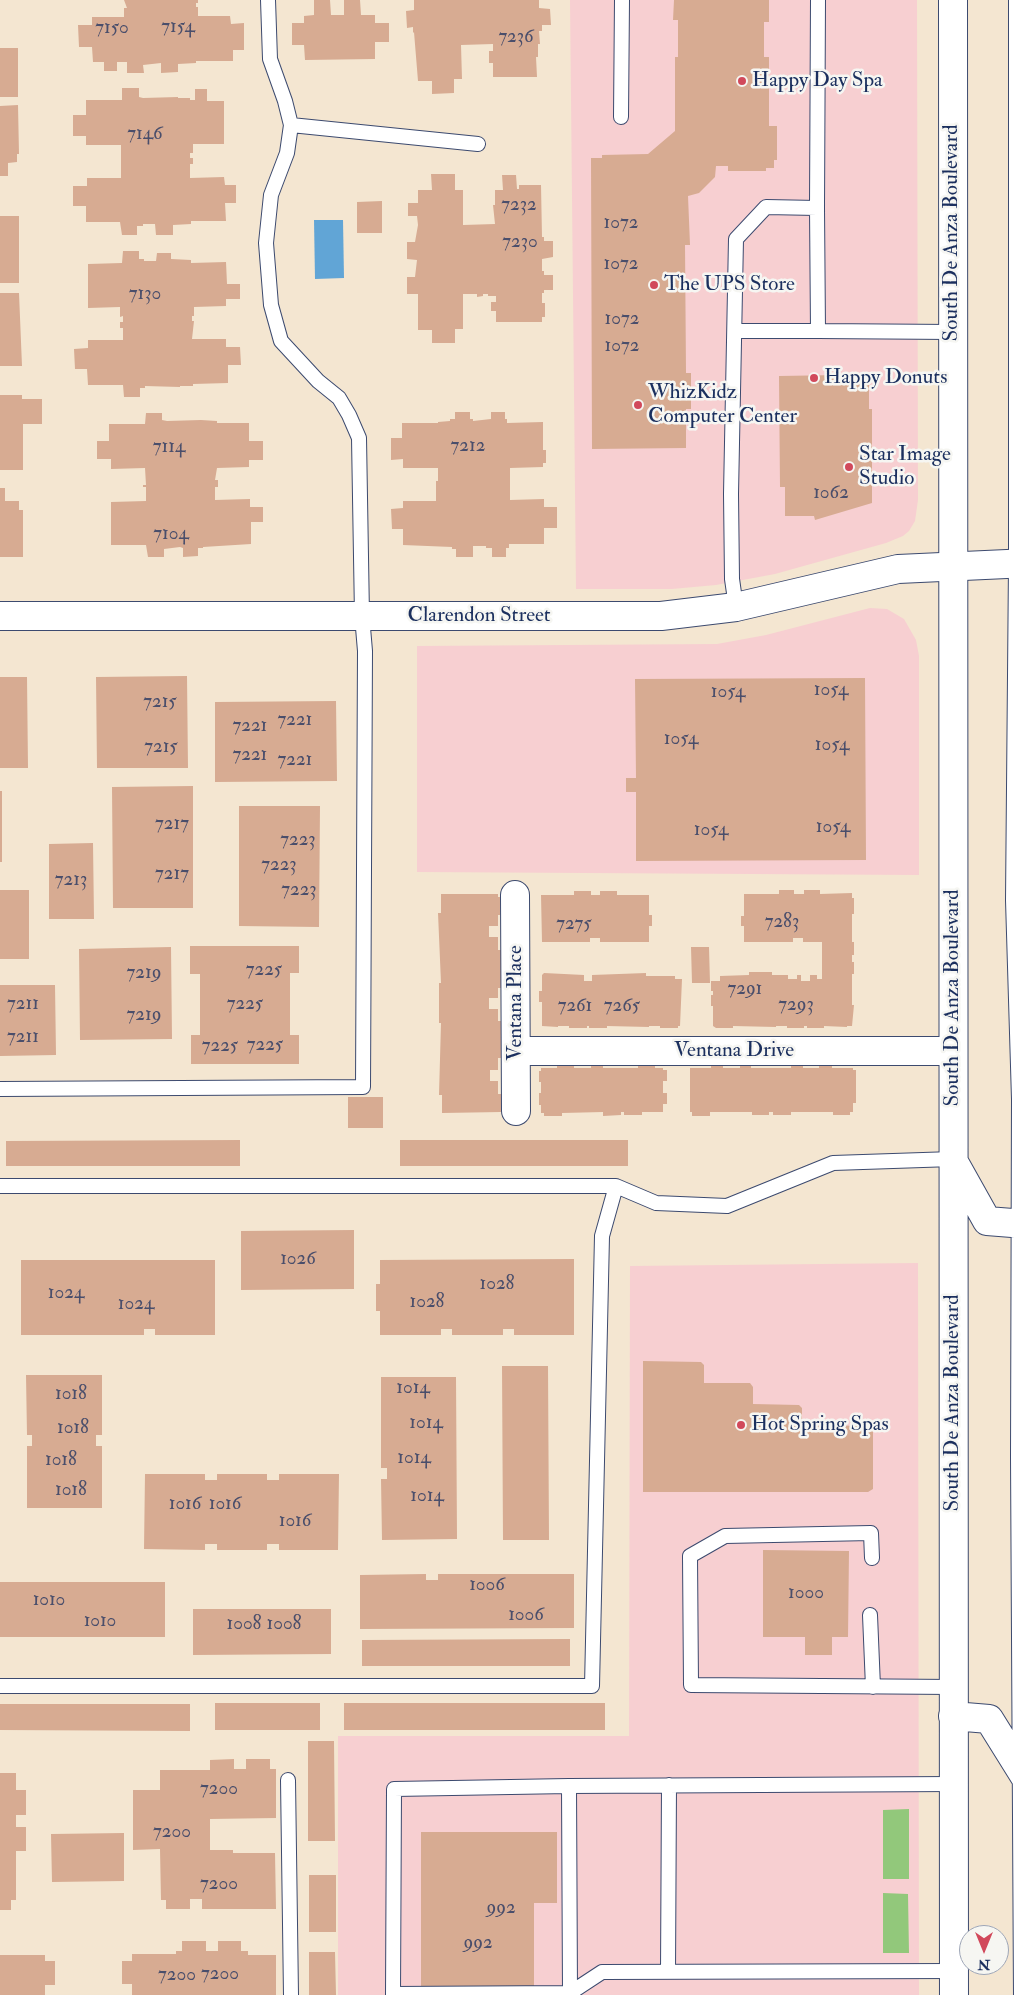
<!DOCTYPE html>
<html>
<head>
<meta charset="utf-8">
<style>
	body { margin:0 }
	#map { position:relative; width:1029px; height:1995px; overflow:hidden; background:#f4e6d1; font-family:"IM FELL Double Pica",serif }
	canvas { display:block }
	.north { position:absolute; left:959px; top:1925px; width:50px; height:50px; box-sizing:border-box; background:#f6f6f2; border:1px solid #9ea6b7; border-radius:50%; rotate:180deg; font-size:14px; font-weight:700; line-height:20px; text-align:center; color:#1b2f5e }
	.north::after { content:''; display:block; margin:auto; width:18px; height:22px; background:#d1495b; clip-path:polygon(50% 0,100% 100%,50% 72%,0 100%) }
</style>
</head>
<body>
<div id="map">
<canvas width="1029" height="1995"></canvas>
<div class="north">N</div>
</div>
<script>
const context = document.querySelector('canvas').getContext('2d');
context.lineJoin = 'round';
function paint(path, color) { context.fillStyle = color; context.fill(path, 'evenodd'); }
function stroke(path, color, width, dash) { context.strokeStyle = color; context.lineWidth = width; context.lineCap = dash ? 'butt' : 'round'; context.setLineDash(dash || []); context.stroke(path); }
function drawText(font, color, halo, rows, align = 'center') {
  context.font = font + ' "IM FELL Double Pica",serif'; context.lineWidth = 5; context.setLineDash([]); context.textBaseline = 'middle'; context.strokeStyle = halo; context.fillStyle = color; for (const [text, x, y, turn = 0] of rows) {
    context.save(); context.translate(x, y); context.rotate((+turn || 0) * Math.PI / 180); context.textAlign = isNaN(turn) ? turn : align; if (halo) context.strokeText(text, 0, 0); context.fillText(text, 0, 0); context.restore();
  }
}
paint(new Path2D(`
	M570 0H917L918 500 915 521 909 531 903 536 886 543 775 574 716 585 672 589H576Z
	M870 608 887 609 904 619 916 640 919 656V875L417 872V646L717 644 766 635Z
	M918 1263 919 1995H338V1736H629L630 1266Z`), '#f7cfd1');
paint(new Path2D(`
	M909 1809V1879H883V1810Z
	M883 1893 908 1894 909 1953H883Z`), '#92c87b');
paint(new Path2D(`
	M314 220H343L344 278 315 279Z`), '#61a5d6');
paint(new Path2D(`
	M124 0H198V3H196V7H198V16H230L231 24 244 23V50H233V61H196V63L178 64V72L161 73V63L143 65 144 73H127V62H117V71H104V62H93L92 47H79L78 25H92V17H124V8H127Z
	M314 0H330L331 15H344V0H360L361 15H375V23H389V42H375V59L305 60 304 45H292V23H304V16L314 15Z
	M414 0H539V8L550 9 551 25H542V31H539L540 44H538V57H536L537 77H493V63H489V51H493V44L461 45 462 79H454V93L432 94V81H418L414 32 413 33V27L407 28 406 11 414 10Z
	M674 0H769V22H764V57H769V126H777V160H774V168H766V171H728V166H716L715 177 699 193 688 196 690 245H685L686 373H691V409H686V448L592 449 591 158H602V155L648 154 675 131V57H678V20H673Z
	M0 48H18V97H0Z
	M122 88H139V97L143 98 178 97V98H190V100H195V89H207V101H224V144H193V153H190V158H193V164H190V178L224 177 225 185H236V203H225L226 221H191V224L173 225V235H156L155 224H143V226H137V235H122L120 222H86V206H73V186H87V178H121V145H86V136H73V115H86V100H122Z
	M18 105 19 154H17V162L8 163V176H0V106Z
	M431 174H455V190H463V225L495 224 493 205H495V190H503L502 175H516L517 189H519V185H541L542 237H544V241H553V257L542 259V271H544V275H553V290H544V293H542V303H545V317H542V322H496V311H491V302H496V296H488V294H483V296L477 297V294H463V329H455V343H432V330H418V294H407V277H415L417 260 407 259V242H415L418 225 417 216H408V203H418V190H432Z
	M382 201V233H357V202Z
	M0 216H19V283H0Z
	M123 251H139V259H144V261H156L157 253H171V259L191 260V263L226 262 227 284H240V299H226V306L194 307V316H192V321H194L192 339H226V347H240L241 365H228V383L193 384V386H180V387L145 386V388H140V397H124L123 385H88L87 369H75L74 349 88 348V340H123V328H120V322H123V316L120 317V307L88 308V264L122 263Z
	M0 293H19L22 366H0Z
	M839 375V379L869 378V409H872V503L815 520 814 516H785V487H780L779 376Z
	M0 395H22V399H42V424H23V470H0Z
	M455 412H470V419H473V421L491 419V412H505V419H507V423L543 422V450H546V463H543V467L510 468V500L544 499V507H557V528H544V544H509V548H506V557H492V548H486V546H473V557H456V549H452V547L403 545V529H392L391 509 403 508V501H436V481H438V468H403V459L391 460V438H402V423H438V422L450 421V419H455Z
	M146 413H162V420L167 421 201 420 217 421V423H249V441H263V460H249V467L217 468 215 480H218V487H215V500L250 499V507H263V522H251V544L203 547V548H198V556L183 557V548L180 547 164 549V557H148L146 545H111V502L146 501V487H143V485H146L145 468 111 469V459H97V441H109V424H145Z
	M0 488H5V501H19V510H23V557H0Z
	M187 676 188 768H97L96 677Z
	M0 677H27L28 768H0Z
	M865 678 866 860 636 861V792H626V778H636L635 679Z
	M336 701 337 781 215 782V702Z
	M193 786V908H113L112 787Z
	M0 791H2V862H0Z
	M239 806H320L319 927 239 926Z
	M93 843 94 919H49V844Z
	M0 890H29V959H0Z
	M779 890H794V894H804V890H820V894L852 893V898H854V914H852V942H854V955H852V962H854V974H852V1005H854L852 1026H847V1027L824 1026V1028H807V1026H804V1028H787V1026H776V1027L733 1026V1028H716L713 1026V1006H711V995H713V991H711V981H720V976L749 975V972H772V975H788V979H797V975H801V981H810V975H817V979H822V942H803V938H793V942H744V926H741V916H744V894H779Z
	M574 891H591V895H600V891H617V895H649V915H652V926H649V942H600V938H590V942H542L541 895H574Z
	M441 894H498V897H500V915H498V926H489V937H498V950H501V988H498V998H489V1009H498V1021H501V1058H498V1070H490V1081H498V1094H501V1112L442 1113V1095H439L441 1023H439V983H441L438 913H441Z
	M190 946H299V973H290V1035H299V1064H191V1035H200V974H190Z
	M171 947 172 1039 80 1040 79 949Z
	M691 947H709L710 983H692Z
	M544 973 584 975V981H592V975L646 973V976H675V979H682L680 1026H678V1028H660V1026H649V1027L607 1026V1028H589V1026H587V1028H569V1026H558V1027L542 1026V1002H539V991H542V975Z
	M0 985H55L56 1055 0 1056Z
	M557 1064 574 1065V1068H591V1064H603V1068H638V1064H655V1068H663V1070H667V1081H663V1093H667V1104H663V1112H642V1115H624V1112H621V1115L603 1116V1112L562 1113V1116H544V1113H541V1105H539V1093H541V1082H539V1071H541V1068H557Z
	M711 1064H723V1068H740V1064H751V1068H791V1064H803V1068H819V1064H832V1068H853V1070H856V1103H853V1112H850V1115H833V1112H791V1115H773V1112H769V1115H752V1112H710V1116H692V1112H690V1068H711Z
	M348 1097H383V1128H348Z
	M240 1140V1166H6V1141Z
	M400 1140H628V1166H400Z
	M354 1230V1289L241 1290V1231Z
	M574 1259V1335H514V1329H503V1335H452V1329H441V1335H380V1311H376V1284H380V1260Z
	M21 1260H215V1335H155V1329H144V1335H21Z
	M643 1361 701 1362 704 1365V1383H750L753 1387V1404L799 1405 802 1408V1425L870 1426 873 1430V1489L868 1492H643Z
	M502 1366H548L549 1540H503Z
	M26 1375H102V1435H96V1446H102V1508H27V1446H32V1435H27Z
	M381 1377H456L457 1539 382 1540 381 1479H387V1468H381Z
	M145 1474H205V1480H217V1474H267V1480H279V1474H339L338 1550H279V1544H267V1550H217V1544H205V1550L144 1549Z
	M763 1550 849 1551 848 1637H832V1655H805V1637H763Z
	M426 1574V1580H438V1574H574V1628L360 1629V1575Z
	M0 1582H165V1637H0Z
	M193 1609H331V1654L193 1655Z
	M570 1639V1666H362V1640Z
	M215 1703H320V1730H215Z
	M344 1703H605V1730H344Z
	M0 1704H190V1731L0 1730Z
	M308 1741H334L335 1841H308Z
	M234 1759V1769H246V1759H270V1769H276V1818L210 1819V1850H233V1853H275L276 1909H202V1899H190V1909H166V1900H161L160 1849 133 1850V1790H160V1770H210V1760Z
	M0 1773H16V1790H26V1815H16V1827H26V1851H16V1900H11V1910H0Z
	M421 1832H557V1903H534V1986H421Z
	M124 1833V1881L52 1882 51 1834Z
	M309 1875H336V1932H309Z
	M182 1941H206V1951H218V1941H241V1951H248V1955H276V1995H132V1984H122V1961H132V1954H176V1951H182Z
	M309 1952H335L336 1995H309Z
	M0 1955H45V1961H55V1985H45V1995H0Z`), '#d7ab92');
const lane = new Path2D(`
	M621 117 622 0
	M291 125 478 144
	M817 208 818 0
	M735 331H818
	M736 607 732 579 731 494 736 239 766 207 817 208 818 331 952 332
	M0 1089 363 1087 365 651 362 616 359 438 349 415 339 398 318 381 281 341 271 305 266 243 271 195 287 153 291 125 285 101 270 59 268 0
	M0 1186H616L656 1203 727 1206 833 1163 953 1159
	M872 1558 871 1533 725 1536 690 1556 691 1685 953 1687
	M870 1615 873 1687
	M0 1686H592L602 1236 616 1186
	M288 1780 291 1995
	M569 1786 954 1784
	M668 1972 669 1785
	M570 1993 393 1994 394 1789 569 1786 570 1993 602 1972 954 1971`);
const street = new Path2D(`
	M0 616H661L736 607 898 569 1029 563
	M515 895 516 1111
	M516 1051H953`);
const primary = new Path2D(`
	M953 0 954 1995
	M1023 0V563L1020 900 1026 1099 1025 1457 1028 1995
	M954 1162 987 1221 1025 1224
	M953 1716 989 1719 1027 1780`);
stroke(lane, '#3c4a6f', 16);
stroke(street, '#3c4a6f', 30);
stroke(primary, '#3c4a6f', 30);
stroke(lane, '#fff', 14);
stroke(street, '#fff', 28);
stroke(primary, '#fff', 28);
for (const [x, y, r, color] of [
	[742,81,5,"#d1495b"],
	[654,285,5,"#d1495b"],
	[814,378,5,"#d1495b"],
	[638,405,5,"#d1495b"],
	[849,467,5,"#d1495b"],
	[741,1425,5,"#d1495b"]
]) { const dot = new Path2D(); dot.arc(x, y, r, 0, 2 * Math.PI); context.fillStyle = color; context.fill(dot); stroke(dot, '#f6f6f2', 2); }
drawText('19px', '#4a4e6b', null, [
	["7154",178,28],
	["7150",112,29],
	["7236",516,38],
	["7146",145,135],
	["7232",519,206],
	["1072",621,224],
	["7230",520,243],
	["1072",621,265],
	["7130",145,295],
	["1072",622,320],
	["1072",622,347],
	["7212",468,447],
	["7114",169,448],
	["1062",831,494],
	["7104",171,535],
	["1054",831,691],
	["1054",728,693],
	["7215",160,703],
	["7221",295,721],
	["7221",250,727],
	["1054",681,740],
	["1054",832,746],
	["7215",161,748],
	["7221",250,756],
	["7221",295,761],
	["7217",172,825],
	["1054",833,828],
	["1054",711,831],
	["7223",298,841],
	["7223",279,866],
	["7217",172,875],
	["7213",71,881],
	["7223",299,891],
	["7283",782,923],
	["7275",574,925],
	["7225",264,971],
	["7219",144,974],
	["7291",745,990],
	["7211",23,1005],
	["7225",245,1005],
	["7293",796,1006],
	["7261",575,1007],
	["7265",622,1007],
	["7219",144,1016],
	["7211",23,1038],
	["7225",265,1046],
	["7225",220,1047],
	["1026",298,1260],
	["1028",497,1285],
	["1024",66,1294],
	["1028",427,1303],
	["1024",136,1305],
	["1014",413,1389],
	["1018",71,1395],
	["1014",426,1424],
	["1018",73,1429],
	["1014",414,1459],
	["1018",61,1461],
	["1018",71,1491],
	["1014",427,1497],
	["1016",185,1505],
	["1016",225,1505],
	["1016",295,1522],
	["1006",487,1586],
	["1000",806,1594],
	["1010",49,1601],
	["1006",526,1616],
	["1010",100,1622],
	["1008",244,1625],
	["1008",284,1625],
	["7200",219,1790],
	["7200",172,1833],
	["7200",219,1885],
	["992",501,1909],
	["992",478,1944],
	["7200",220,1975],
	["7200",177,1976]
]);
drawText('21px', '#1b2f5e', '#f6f6f2', [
	["Happy Day Spa",752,81],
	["The UPS Store",664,285],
	["Happy Donuts",824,378],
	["WhizKidz",648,393],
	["Computer Center",648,417],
	["Star Image",859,455],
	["Studio",859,479],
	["Hot Spring Spas",751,1425]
], 'left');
drawText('21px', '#1b2f5e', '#f6f6f2', [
	["South De Anza Boulevard",952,233,-90],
	["Clarendon Street",479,616],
	["South De Anza Boulevard",953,998,-90],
	["Ventana Place",516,1003,-90],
	["Ventana Drive",734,1051],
	["South De Anza Boulevard",953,1403,-90]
]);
</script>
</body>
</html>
